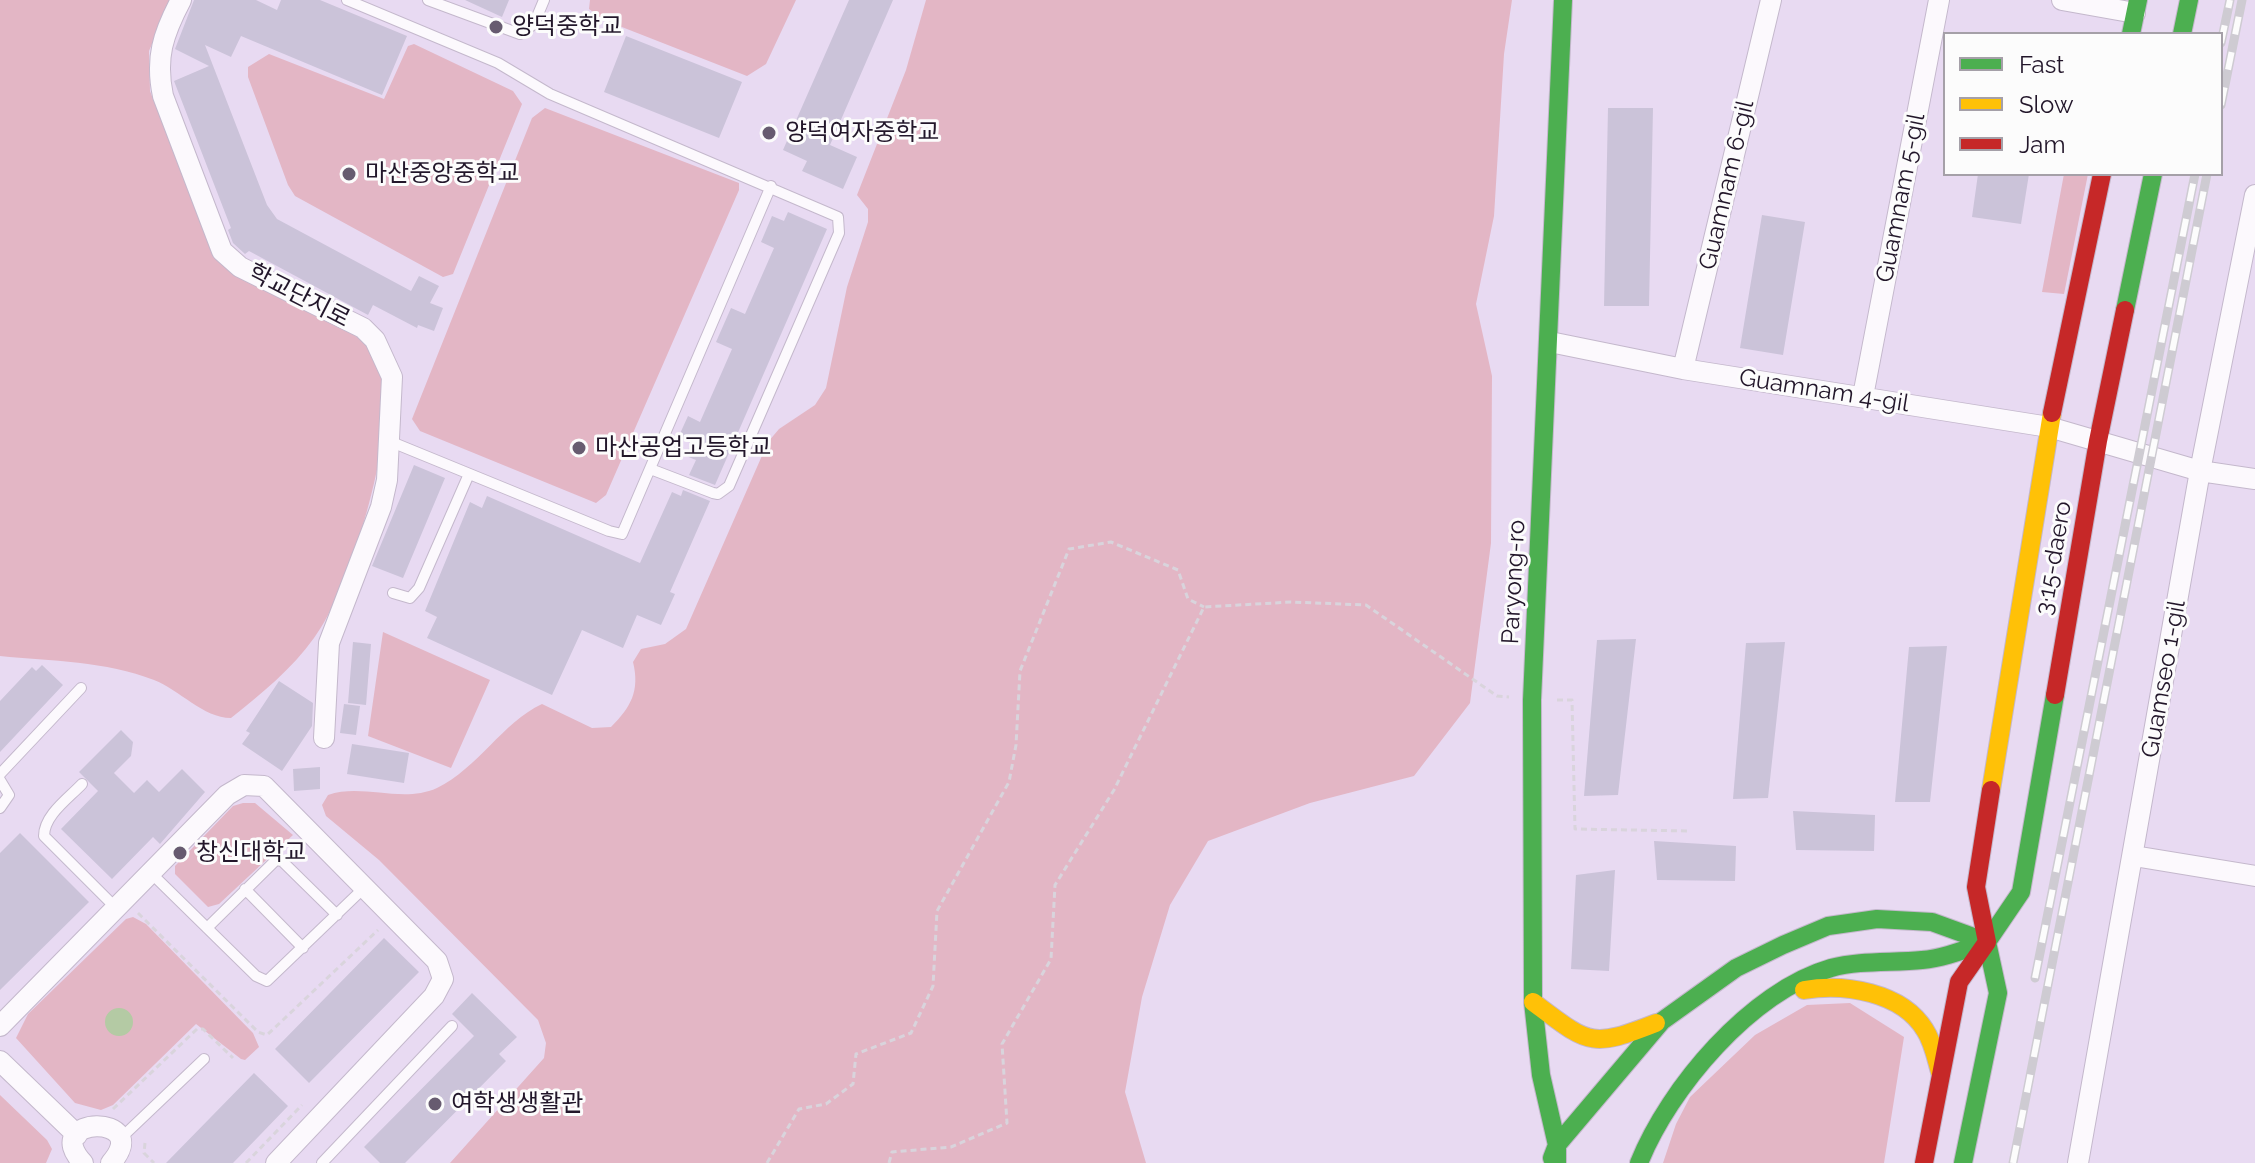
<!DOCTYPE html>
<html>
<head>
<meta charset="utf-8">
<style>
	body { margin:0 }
	#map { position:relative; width:2255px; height:1163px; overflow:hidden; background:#e8daf2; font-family:Raleway,sans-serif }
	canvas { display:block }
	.legend { position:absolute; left:1943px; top:32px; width:280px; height:144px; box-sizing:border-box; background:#fcfcfc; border:2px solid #a5a0a8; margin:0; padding:10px 14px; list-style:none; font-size:24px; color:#22162a }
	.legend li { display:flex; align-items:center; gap:16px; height:40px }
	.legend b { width:40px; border:2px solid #a5a0a8 }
</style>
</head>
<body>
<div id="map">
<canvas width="2255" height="1163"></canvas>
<ul class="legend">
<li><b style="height:10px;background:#4caf50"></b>Fast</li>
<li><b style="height:10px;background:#ffc107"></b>Slow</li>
<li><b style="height:10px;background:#c62828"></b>Jam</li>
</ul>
</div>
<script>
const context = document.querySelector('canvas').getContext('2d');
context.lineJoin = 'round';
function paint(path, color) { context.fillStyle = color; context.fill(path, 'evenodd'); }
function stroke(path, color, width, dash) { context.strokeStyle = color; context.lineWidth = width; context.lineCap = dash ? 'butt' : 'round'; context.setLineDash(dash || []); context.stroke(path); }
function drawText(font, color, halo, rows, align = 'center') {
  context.font = font + ' Raleway,"Noto Sans KR",sans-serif'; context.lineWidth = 6; context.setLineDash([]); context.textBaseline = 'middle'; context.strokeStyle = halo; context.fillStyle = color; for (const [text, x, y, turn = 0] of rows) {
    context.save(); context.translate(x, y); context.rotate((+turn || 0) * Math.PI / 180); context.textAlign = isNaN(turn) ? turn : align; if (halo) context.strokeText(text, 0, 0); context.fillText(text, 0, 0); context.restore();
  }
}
paint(new Path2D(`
	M0 0H171L149 51 150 91 210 247C247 299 317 301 363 342 373 351 381 365 384 378 395 437 350 591 314 638 292 669 261 694 231 718 203 718 180 690 154 680 106 661 51 661 0 656Z
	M590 0H796L766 64 747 76 604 20 589 9Z
	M926 0H1512L1504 54 1494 216 1476 304 1492 376 1491 543 1470 703 1414 776 1310 803 1208 841 1170 905 1142 997 1125 1092 1146 1163H450L544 1058 546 1043 538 1020 379 860 326 816 322 805 328 795C363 783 402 804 437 788 478 768 502 723 542 704L592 728 611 727C631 707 640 691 633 662L641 649 665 644 686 629 768 442 779 429 815 405 826 388 847 287 868 222V209L857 195 906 70Z
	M414 44 513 91 522 104 453 274 443 277 295 196 288 185 248 77V67L269 54 384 99 408 46Z
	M545 108 739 183V190L606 495 596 503 420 431 412 419 532 118Z
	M2064 174H2088L2064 294 2042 292Z
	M383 632 490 680 451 768 368 736Z
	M243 803H255L293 835 219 904 208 907 175 874V866L233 806Z
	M133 917 146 924 253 1033 259 1047 245 1060 241 1059 196 1024 113 1105 101 1110 75 1103 16 1038 28 1014 126 919Z
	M1850 1003 1904 1037 1884 1163H1663L1676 1124 1690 1097 1755 1035 1807 1005Z
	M0 1095 47 1140 52 1149 46 1163H0Z`), '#e3b6c5');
paint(new Path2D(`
	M105 1022a14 14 0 1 1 28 0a14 14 0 1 1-28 0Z`), '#b4caa4');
paint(new Path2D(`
	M194 0H256L277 10 281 0H320L407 36 382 95 241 36 231 57 205 45 267 205 277 219 411 291 419 276 439 286 430 303 443 308 434 331 418 325 417 328 373 305 368 315 249 251 245 254 233 243 228 230 231 228 174 81 209 66 175 49Z
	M465 0H509L502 17Z
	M849 0H893L830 145 857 157 843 189 802 171 807 161 783 150Z
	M626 36 742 82 719 138 604 92Z
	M1608 108H1653L1649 306H1604Z
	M1978 174H2029L2021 224 1972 217Z
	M788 212 827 229 715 485 689 475 696 460 686 456 691 443 678 438 688 416 700 422 732 349 716 342 731 308 745 314 774 248 761 242 772 216 784 221Z
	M1762 215 1805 222 1783 355 1740 348Z
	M414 465 445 478 403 578 372 566Z
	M683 490 710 501 670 592 675 594 661 625 637 615 623 648 582 630 552 695 427 638 437 617 425 611 470 502 482 508 487 496 640 563 672 492 681 496Z
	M1636 639 1618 795 1584 796 1597 640Z
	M353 642 371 644 366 705 348 703Z
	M1785 642 1768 798 1733 799 1746 643Z
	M1947 646 1930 802H1895L1909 647Z
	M42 665 63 685 0 752V701L32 667 36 671Z
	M279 681 313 703 312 726 282 771 242 744 250 733 246 731Z
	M344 704 360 706 356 735 340 733Z
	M121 730 133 742 131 756 114 773 134 793 147 780 159 792 182 769 205 792 160 844 153 837 112 879 61 829 98 791 79 772Z
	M352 744 409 753 404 783 347 774Z
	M320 767V789L294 791 293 769Z
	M1793 811 1875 815 1874 851 1796 850Z
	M20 833 89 902 0 990V853Z
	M1654 841 1736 846 1735 881 1657 880Z
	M1615 870 1609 971 1571 969 1576 875Z
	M384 938 419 972 309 1083 275 1049Z
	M472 993 517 1037 499 1054 506 1061 405 1163H380L364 1147 474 1036 452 1014Z
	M254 1073 288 1106 233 1163H166Z`), '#cbc3d9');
const lane = new Path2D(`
	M347 0 498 63 550 94 838 217 839 233 729 486 718 494 713 493 653 470
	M428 0 520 34 534 24 544 0
	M389 441 609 531 622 534 771 186
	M393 593 410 598 419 588 469 474
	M0 774 81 688
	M0 780 9 795 0 808
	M82 784C69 798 44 815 44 836L116 908
	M151 873 256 976 267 981 366 886
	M245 889 303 948
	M207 928 276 860 282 861 337 915
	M120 1139 204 1059
	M322 1163 452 1026`);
const street = new Path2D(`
	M181 0C163 34 155 58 163 96L222 251 240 267 363 328 375 340 392 377 387 480 381 507 329 643 324 738
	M2062 0 2135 13
	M1550 342 1683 369 2049 427 2200 471 2255 479
	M1683 369 1771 0
	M1863 396 1939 0
	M2134 856 2255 876
	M0 1026 227 795 244 785 264 786 437 961 443 979 434 996 276 1163
	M0 1061 77 1135
	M83 1163C38 1115 155 1113 111 1163
	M2078 1163 2200 471 2255 195`);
const fast = new Path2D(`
	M2131 34 2138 0
	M2182 34 2189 0
	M2125 310 2153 174
	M1552 1158 1557 1145 1541 1075 1533 1002 1532 700 1563 0
	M1557 1163V1145L1662 1021 1736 968 1783 945 1828 926 1877 919 1932 922 1987 942
	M1639 1163C1669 1088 1751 991 1831 968 1860 960 1892 963 1922 960 1945 958 1966 949 1987 942
	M1963 1163 1998 993 1987 942 2021 892 2055 695`);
const slow = new Path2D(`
	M1991 790 2052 413
	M1804 990C1844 983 1902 992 1925 1030 1933 1042 1936 1058 1940 1072
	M1533 1002C1589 1044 1590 1049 1656 1023`);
const jam = new Path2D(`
	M2052 413 2102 174
	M2055 695 2098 441 2125 310
	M1924 1163 1959 982 1987 942 1976 887 1991 790`);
stroke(lane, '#c4b8cc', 12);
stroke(street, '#c4b8cc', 22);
stroke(fast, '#c4b8cc', 20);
stroke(slow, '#c4b8cc', 20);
stroke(jam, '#c4b8cc', 20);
stroke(new Path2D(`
	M1557 700H1572L1575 829 1689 831
	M138 913 258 1032 267 1035 378 930
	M113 1109 197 1029H203L233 1058
	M145 1143 144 1153 154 1163
	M246 1163 302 1105
	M767 1163 799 1109 826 1104 853 1084 856 1054 911 1033 933 986 937 911 1009 782 1016 745 1020 671 1069 549 1111 542 1178 570 1188 599 1204 607
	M889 1163 892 1152 951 1147 1007 1123 1002 1044 1051 959 1055 885 1114 790 1204 607 1291 602 1366 605 1497 696 1509 697`), '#d9d4dc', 3, [6, 4]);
stroke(lane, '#fcf9fd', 10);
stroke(street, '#fcf9fd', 20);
stroke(fast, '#4caf50', 18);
stroke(slow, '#ffc107', 18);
stroke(jam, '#c62828', 18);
const rail = new Path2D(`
	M2221 43 2230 0
	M2221 105 2242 0
	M2035 978 2195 174
	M2013 1163 2207 174`);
stroke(rail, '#cecbd2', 9);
stroke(rail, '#fcfcfc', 6, [18]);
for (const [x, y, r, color] of [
	[496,27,8,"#675b70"],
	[769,133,8,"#675b70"],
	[349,174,8,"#675b70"],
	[579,448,8,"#675b70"],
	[180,853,8,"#675b70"],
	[435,1104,8,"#675b70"]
]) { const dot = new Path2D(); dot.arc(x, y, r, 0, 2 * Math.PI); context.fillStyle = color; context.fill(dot); stroke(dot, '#fcfcfc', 3); }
drawText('24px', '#22162a', '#fcfcfc', [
	["양덕중학교",512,27],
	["양덕여자중학교",785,133],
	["마산중앙중학교",365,174],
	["마산공업고등학교",595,448],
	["창신대학교",196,853],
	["여학생생활관",451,1104]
], 'left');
drawText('24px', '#22162a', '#fcfcfc', [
	["Guamnam 6-gil",1727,185,-77],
	["Guamnam 5-gil",1901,198,-79],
	["학교단지로",299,296,27],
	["Guamnam 4-gil",1824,391,9],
	["3·15-daero",2054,558,-80],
	["Paryong-ro",1514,582,-87],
	["Guamseo 1-gil",2164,679,-80]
]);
</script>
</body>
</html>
